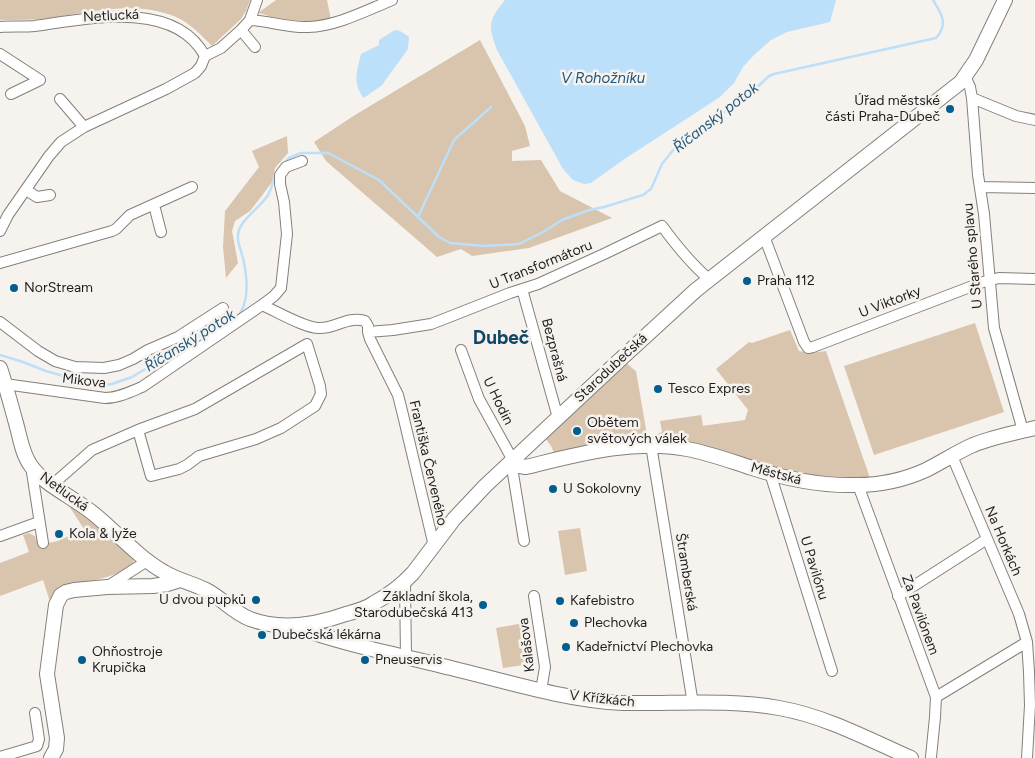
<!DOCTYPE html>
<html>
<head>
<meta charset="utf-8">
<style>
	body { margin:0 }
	canvas { display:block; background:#f6f2ee }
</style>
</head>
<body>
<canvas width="1035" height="758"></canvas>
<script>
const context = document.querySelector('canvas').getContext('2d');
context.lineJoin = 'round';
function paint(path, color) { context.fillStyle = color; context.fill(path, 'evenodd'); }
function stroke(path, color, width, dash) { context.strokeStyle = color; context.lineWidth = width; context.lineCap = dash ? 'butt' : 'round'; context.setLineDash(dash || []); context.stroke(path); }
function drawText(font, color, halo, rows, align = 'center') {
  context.font = font + ' Figtree,sans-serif'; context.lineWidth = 5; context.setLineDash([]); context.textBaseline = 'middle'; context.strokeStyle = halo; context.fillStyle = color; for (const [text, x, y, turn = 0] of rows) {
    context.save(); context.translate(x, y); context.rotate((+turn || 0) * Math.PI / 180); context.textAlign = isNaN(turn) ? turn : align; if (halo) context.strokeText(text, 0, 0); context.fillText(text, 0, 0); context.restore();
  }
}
paint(new Path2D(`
	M0 0H250L246 11 241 19 212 46C201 35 190 23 176 17 136 0 92 12 50 18 34 20 17 20 0 20Z
	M276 0H327L331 20C317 22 299 27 285 23 275 20 270 15 258 13Z
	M480 40 525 126 530 146 512 151V161L541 160 560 191 612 218 529 248 472 256 461 249 437 257 326 161 314 142 355 115Z
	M287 136 288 153 275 168 272 182 261 197 250 211 235 221 232 231 238 263 226 278 223 247 225 211 259 167 252 151Z
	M975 323 1004 412 874 455 844 366Z
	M790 330 799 351 810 353 826 351 870 478 848 480 811 476 779 470 656 439 657 434 662 432 660 421 701 415 703 425 702 426 745 420 748 410 716 369 749 342 752 343Z
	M625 362 632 368 636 371 647 435 645 440 555 455 551 446 545 438Z
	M66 499 134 556 133 565C113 579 87 581 63 586L51 605 43 580 0 596V563L29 552 23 535 29 533 35 536 38 545 58 541 84 529 65 500Z
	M580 528 587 571 565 575 558 531Z
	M524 623 531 664 503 668 496 628Z`), '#d9c5ae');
paint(new Path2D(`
	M505 0H836L830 22 787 32 771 40 754 55 743 67 734 83 720 97 623 160 591 183 584 184 573 180 563 169 497 50C488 25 488 21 505 0Z
	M395 30 400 31 409 37 408 49 382 85 364 98C352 83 357 71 361 54L379 45V40Z`), '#bcdffa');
stroke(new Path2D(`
	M282 165 289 158 301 153H328L379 180 439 237 450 243 484 246 519 244 543 232 562 220 589 210 604 207 643 195 651 189 662 164 674 149 754 90 769 76 774 74 936 38C949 24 941 13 933 0
	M418 217 454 140 491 107
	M237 317C251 302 247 276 243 258 241 250 237 243 238 235 239 220 260 208 268 195 272 188 273 180 276 173
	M0 355 20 361 46 371 77 380 95 384 103 385 112 384 132 377 142 371 169 356 189 341 201 334 213 331 232 320`), '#bcdffa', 2.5);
const street = new Path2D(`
	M250 20C270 21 288 28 308 27 337 26 365 11 392 0
	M0 27C11 26 23 27 35 26 90 18 175 0 205 56
	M241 30 255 47
	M0 54 40 80
	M965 76 970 87 972 98 978 175 984 214 994 328 1023 431
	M11 94 40 80
	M972 98 1016 116 1035 120
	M60 99 84 127
	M980 187 1035 188
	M26 190 37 197 50 195
	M154 205 161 232
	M0 231 8 215 49 156 61 142 84 127 166 89 195 73 201 66 205 56 221 48 241 30 250 20 257 0
	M764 236 804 342 808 348 813 347 983 282 999 278 1035 279
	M0 263 112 231 116 229 130 215 192 187
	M522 289 558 418
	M262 305 274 296 281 288 287 234 284 202 280 184V175L286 167 302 161
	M0 322 38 351 55 361 75 367 104 368 119 365 133 359 148 350 178 337 223 308
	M368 332 370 339 398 395 403 415 434 546
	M461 350 479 399 510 455 524 541
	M5 384 105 398C118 398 130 392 142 387L262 305C276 311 306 329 320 328 337 328 347 316 365 321L368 326V332L393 330 431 324 444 319 510 293 538 284 604 254 662 226C676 245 691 264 709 279
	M651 445 693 704
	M952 456 1019 614 1027 642 1029 672 1030 705 1027 758
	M31 466 43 543
	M770 473 832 671
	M52 485 92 450 138 430 195 409 307 344 320 386 321 394 315 406 281 428 256 439 199 456 187 465 179 469 151 476 138 430
	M858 485 936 697 935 717 931 757
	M0 536 39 522
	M405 583 406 657
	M108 586 147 561
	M534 596 545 667 541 691
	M898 596 987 539
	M936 697 1027 642
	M0 757 37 746 39 739 35 713`);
const secondary = new Path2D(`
	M0 368C6 386 11 405 16 423 20 437 22 454 31 466 43 484 76 499 94 514 117 533 138 557 164 572 177 580 192 583 206 590 222 598 231 611 250 619 282 631 315 625 346 614 356 611 366 609 374 603 389 595 402 585 413 573L454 519 485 486 624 356 696 290 961 82 976 60 1005 0
	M511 463 520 466 526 467C579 454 632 439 687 449 709 453 730 461 752 468 786 479 821 486 856 485 880 485 904 480 926 470 942 462 957 452 973 445 993 437 1014 433 1035 428
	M296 627C346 645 399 655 451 668 508 682 565 700 623 703 674 704 729 699 779 708 825 716 868 739 911 758
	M51 758 56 749 57 738 47 674 56 605 61 595 66 592 74 590 107 587 153 586 167 584 180 580`);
stroke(street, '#83807c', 12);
stroke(secondary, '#83807c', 16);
stroke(street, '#fff', 10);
stroke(secondary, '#fff', 14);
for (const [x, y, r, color] of [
	[950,109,5,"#025e8f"],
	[747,281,5,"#025e8f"],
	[14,288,5,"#025e8f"],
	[658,389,5,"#025e8f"],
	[577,431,5,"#025e8f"],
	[553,489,5,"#025e8f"],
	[59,534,5,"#025e8f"],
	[256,600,5,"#025e8f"],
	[560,601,5,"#025e8f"],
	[483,605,5,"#025e8f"],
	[574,623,5,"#025e8f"],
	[262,635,5,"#025e8f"],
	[566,647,5,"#025e8f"],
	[82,660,5,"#025e8f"],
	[365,660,5,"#025e8f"]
]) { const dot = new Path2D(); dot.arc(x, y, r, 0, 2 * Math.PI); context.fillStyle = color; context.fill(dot); stroke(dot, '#f6f2ee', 2); }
drawText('14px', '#201e1d', '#f6f2ee', [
	["Netlucká",111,16,-3],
	["U Starého splavu",973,256,-95],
	["U Transformátoru",541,265,-22],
	["U Viktorky",890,302,-21],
	["Bezprašná",554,350,75],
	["Starodubečská",611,368,-43],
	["Mikova",84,381,7],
	["U Hodin",498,401,64],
	["Františka Červeného",428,463,77],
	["Městská",776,474,15],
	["Netlucká",64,492,36],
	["Na Horkách",1003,541,67],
	["U Pavilónu",814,568,73],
	["Štramberská",686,572,81],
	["Za Pavilónem",920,615,70],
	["Kalašova",527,645,-97],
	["V Křížkách",602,699,6]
]);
drawText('14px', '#201e1d', '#f6f2ee', [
	["Úřad městské",940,101,"right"],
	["části Praha-Dubeč",940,117,"right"],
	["Praha 112",757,281],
	["NorStream",24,288],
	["Tesco Expres",668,389],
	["Obětem",587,423],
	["světových válek",587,439],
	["U Sokolovny",563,489],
	["Kola & lyže",69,534],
	["Základní škola,",473,597,"right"],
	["Starodubečská 413",473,613,"right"],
	["U dvou pupků",246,600,"right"],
	["Kafebistro",570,601],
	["Plechovka",584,623],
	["Dubečská lékárna",272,635],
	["Kadeřnictví Plechovka",576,647],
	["Ohňostroje",92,652],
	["Krupička",92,668],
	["Pneuservis",375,660]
], 'left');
drawText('italic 15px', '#1f577b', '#f6f2ee', [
	["V Rohožníku",603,79],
	["Říčanský potok",716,118,-38],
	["Říčanský potok",190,341,-32]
]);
drawText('bold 19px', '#104769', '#f6f2ee', [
	["Dubeč",501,338]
]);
</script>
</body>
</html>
